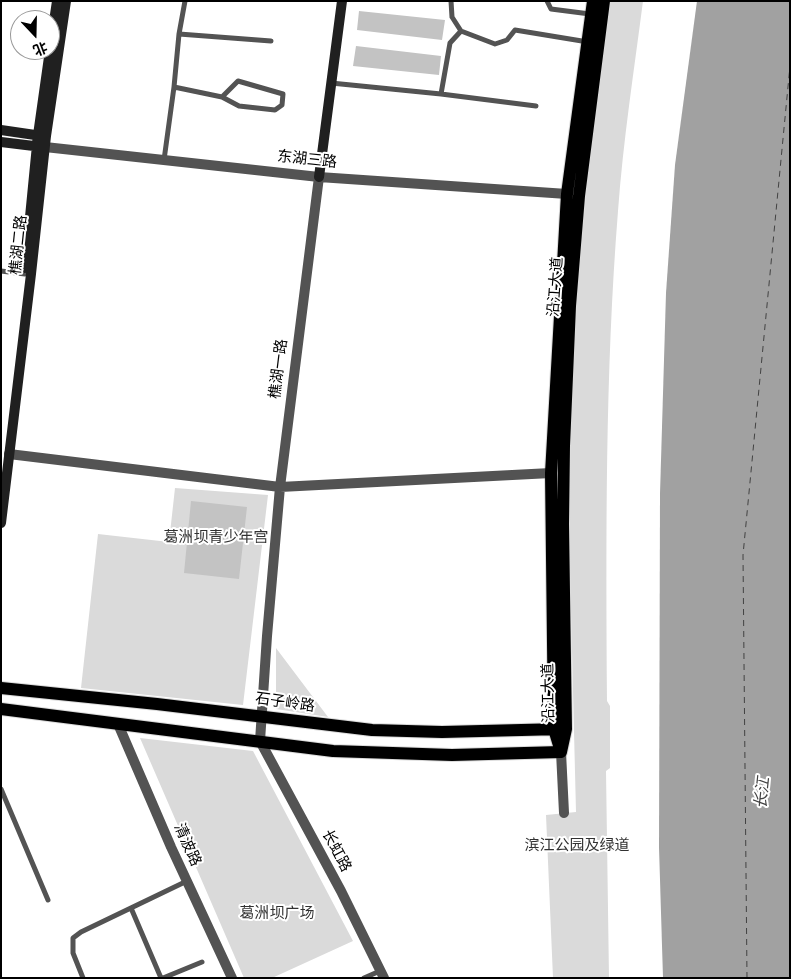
<!DOCTYPE html>
<html>
<head>
<meta charset="utf-8">
<style>
	body { margin:0 }
	#map { position:relative; width:791px; height:979px; overflow:hidden; background:#fff; font-family:Signika,"Noto Sans SC",sans-serif }
	canvas { display:block }
	.frame { position:absolute; inset:0; border:2px solid #000; pointer-events:none }
	.north { position:absolute; left:10px; top:10px; width:50px; height:50px; box-sizing:border-box; background:#fff; border:1px solid #999; border-radius:50%; rotate:159deg; font-size:14px; font-weight:700; line-height:20px; text-align:center; color:#000 }
	.north::after { content:''; display:block; margin:auto; width:18px; height:22px; background:#000; clip-path:polygon(50% 0,100% 100%,50% 72%,0 100%) }
</style>
</head>
<body>
<div id="map">
<canvas width="791" height="979"></canvas>
<div class="frame"></div>
<div class="north">北</div>
</div>
<script>
const context = document.querySelector('canvas').getContext('2d');
context.lineJoin = 'round';
function paint(path, color) { context.fillStyle = color; context.fill(path, 'evenodd'); }
function stroke(path, color, width, dash) { context.strokeStyle = color; context.lineWidth = width; context.lineCap = dash ? 'butt' : 'round'; context.setLineDash(dash || []); context.stroke(path); }
function drawText(font, color, halo, rows, align = 'center') {
  context.font = font + ' Signika,"Noto Sans SC",sans-serif'; context.lineWidth = 4; context.setLineDash([]); context.textBaseline = 'middle'; context.strokeStyle = halo; context.fillStyle = color; for (const [text, x, y, turn = 0] of rows) {
    context.save(); context.translate(x, y); context.rotate((+turn || 0) * Math.PI / 180); context.textAlign = isNaN(turn) ? turn : align; if (halo) context.strokeText(text, 0, 0); context.fillText(text, 0, 0); context.restore();
  }
}
paint(new Path2D(`
	M608 1H643C634 71 623 141 618 211 605 374 606 538 607 701L610 706V768L606 771 609 978H553L546 815 576 812 568 490 577 294 594 103Z
	M175 488 268 495 243 705 81 688 98 534 169 542Z
	M276 648 328 717 276 709Z
	M140 738 253 751 353 941 272 978H244Z`), '#dadada');
paint(new Path2D(`
	M697 1H790V978H663L659 847 660 494 666 293 675 165Z`), '#a1a1a1');
stroke(new Path2D(`
	M747 978 743 555 790 66`), '#424242', 1, [6, 5]);
paint(new Path2D(`
	M359 11 445 20 442 40 357 30Z
	M356 46 441 56 439 75 353 66Z
	M191 501 247 507 239 579 184 573Z`), '#c3c3c3');
const primary = new Path2D(`
	M1 688 157 704 372 730 442 732 561 729
	M1 709 333 751 452 755 561 752
	M561 752 554 729 551 473 567 194 593 1
	M561 752 566 729 563 524 564 446 570 306 579 196 604 1`);
stroke(primary, '#dbdbdb', 14);
stroke(new Path2D(`
	M185 1 179 34 174 87 222 97 239 106 275 110 282 105 283 94 238 81 222 97
	M451 1 452 17 461 31 495 44 507 40 515 30 588 42
	M547 1 551 9 590 14
	M179 34 271 41
	M331 83 441 94 536 106
	M441 94 450 43 461 31
	M164 160 174 87
	M1 271 25 274
	M1 789 48 900
	M131 908 161 978
	M83 978 73 953V938L81 932 187 881
	M163 978 202 962
	M364 978 380 971`), '#535353', 5);
stroke(new Path2D(`
	M45 147 319 177 567 194
	M319 177 280 487 267 636 260 741 341 891 384 978
	M9 454 280 487 551 473
	M118 724 171 847 232 978
	M561 752 564 813`), '#535353', 10);
stroke(new Path2D(`
	M50 49 57 1
	M1 130 42 136
	M1 142 42 147
	M319 177 342 1
	M25 268 38 135 50 50
	M1 523 31 274 46 136 66 1`), '#202020', 10);
stroke(primary, '#000', 12);
drawText('15px', '#000', '#fff', [
	["东湖三路",307,160,6],
	["樵湖二路",19,245,-84],
	["沿江大道",556,287,-86],
	["樵湖一路",279,369,-83],
	["沿江大道",549,693,-91],
	["石子岭路",285,703,8],
	["清波路",187,845,66],
	["长虹路",336,851,62]
]);
drawText('15px', '#313131', '#fff', [
	["葛洲坝青少年宫",216,538],
	["滨江公园及绿道",577,846],
	["葛洲坝广场",277,914]
]);
drawText('italic 16px', '#424242', '#fff', [
	["长江",763,793,-84]
]);
</script>
</body>
</html>
